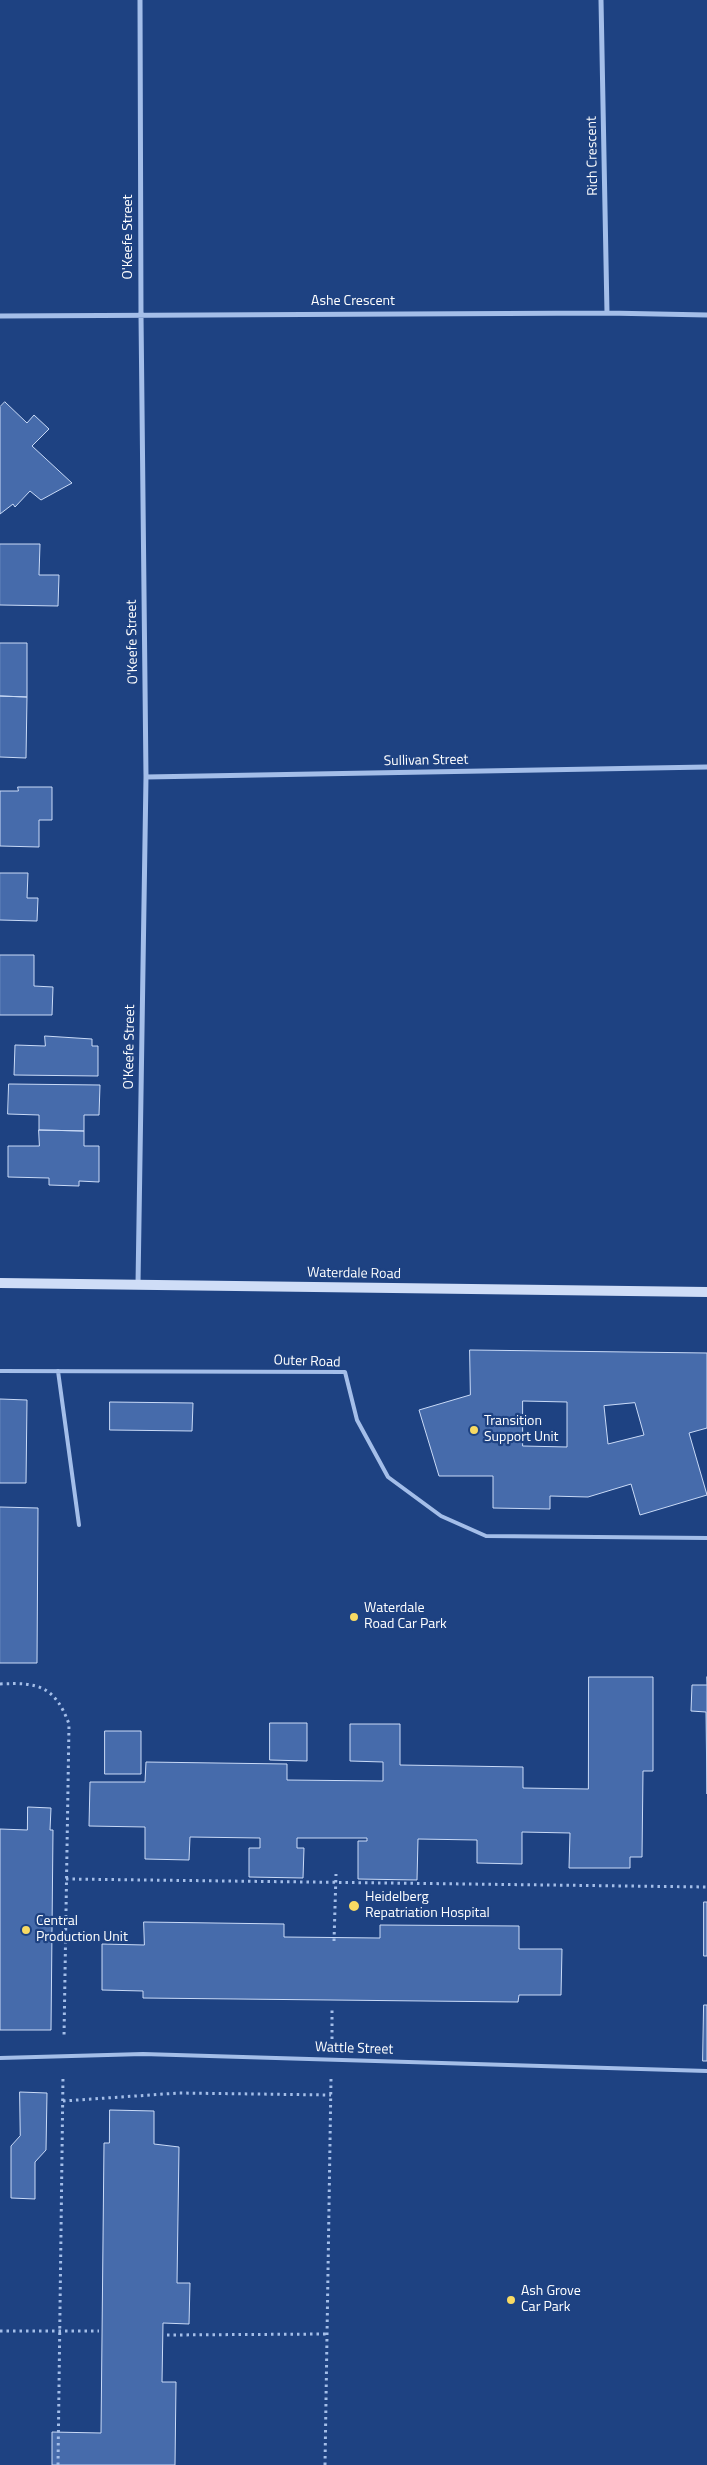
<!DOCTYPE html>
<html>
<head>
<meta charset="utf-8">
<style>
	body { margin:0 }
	canvas { display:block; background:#1e4282 }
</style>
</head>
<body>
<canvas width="707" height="2465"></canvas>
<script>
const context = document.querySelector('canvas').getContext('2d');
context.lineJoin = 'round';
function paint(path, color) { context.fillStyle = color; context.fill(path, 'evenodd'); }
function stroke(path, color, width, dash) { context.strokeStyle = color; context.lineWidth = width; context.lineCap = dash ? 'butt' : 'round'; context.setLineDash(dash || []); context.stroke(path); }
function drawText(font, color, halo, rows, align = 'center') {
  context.font = font + ' "Titillium Web",sans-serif'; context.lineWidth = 4.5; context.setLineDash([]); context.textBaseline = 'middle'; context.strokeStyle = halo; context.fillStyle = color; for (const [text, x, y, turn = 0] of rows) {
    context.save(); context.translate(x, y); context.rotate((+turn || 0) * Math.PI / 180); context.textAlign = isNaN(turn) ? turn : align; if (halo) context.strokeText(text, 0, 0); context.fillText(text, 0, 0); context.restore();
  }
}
const building = new Path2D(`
	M5 402 27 423 34 415 49 429 32 446 72 483 41 500 30 491 15 507 13 504 0 514V407Z
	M0 544H40L39 575H59L58 606 0 605Z
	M0 643H27V697L0 696Z
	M0 696 27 697 26 758 0 757Z
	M18 787H52V820H39V847L0 846V791H18Z
	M0 873H28L27 898H38L37 921 0 920Z
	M0 955H34V986L53 987 52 1015H0Z
	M45 1036 92 1039V1046H98V1076L14 1075 15 1045 45 1046Z
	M9 1084 100 1085 99 1115H84V1131L39 1130V1115L8 1114Z
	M39 1130 84 1131V1146H99V1182L79 1181V1186L49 1185V1178L8 1177V1146H39Z
	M470 1350 707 1353V1428L689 1433 707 1495 640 1515 631 1484 588 1497 550 1496V1509L493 1508V1476H439L419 1410 470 1395ZM523 1401 567 1402V1447L523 1446ZM635 1403 644 1435 608 1444 604 1406Z
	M0 1399 27 1400 26 1483H0Z
	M110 1402 193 1403 192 1431 110 1430Z
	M0 1507 38 1508 37 1663H0Z
	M589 1677H653V1771H643L642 1857H630V1868H569L570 1833 522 1832V1864L477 1863V1840L418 1839 417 1880 358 1879V1841H367V1838H297V1848H304L303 1878 249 1877V1848H260V1838L190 1837 189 1860 145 1859V1827L89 1826 90 1782H145L146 1762 287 1764V1780L383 1781V1762L350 1761V1724H400V1765L523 1767V1788L588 1789Z
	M707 1677V1794L706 1712 691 1711 692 1685H707Z
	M270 1723H307V1761L270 1760Z
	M105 1731H141V1774H105Z
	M28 1807 51 1808 50 1830H53L51 2030H0V1829L27 1830Z
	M704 1902H707V1956H704Z
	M144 1922 284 1924V1937L380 1938V1925L519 1926V1949H562L561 1995H519L518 2002 143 1998V1991L102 1990V1944L144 1945Z
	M704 2005H707V2061H703Z
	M20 2092 47 2093 46 2150 35 2162V2199L11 2198V2146L20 2136Z
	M110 2110 154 2111V2144L179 2147 177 2283H190L189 2324 163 2323 162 2382H176L175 2465H52V2432L101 2433 104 2143H109Z`);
paint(building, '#466bab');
stroke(building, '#c9daf7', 1);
stroke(new Path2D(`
	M0 1684C38 1682 55 1686 69 1724L64 2037
	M66 1879 707 1887
	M334 1941 336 1874
	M332 2039V2010
	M63 2101 179 2093 331 2095
	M0 2331H99
	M167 2335 327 2334
	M58 2465 63 2076
	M325 2465 331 2078`), '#a4bee9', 3, [2.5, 4]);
stroke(new Path2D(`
	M0 1371 345 1372 357 1420 388 1477 441 1516 486 1536 707 1538
	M58 1371 79 1525
	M0 2058 143 2054 707 2071`), '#a4bee9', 4);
stroke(new Path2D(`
	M601 0 607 313
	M0 316 607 313 707 315
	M146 777 707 767
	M138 1284 146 777 141 315 140 0`), '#a4bee9', 5);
stroke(new Path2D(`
	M0 1283 707 1292`), '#cfddf7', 10);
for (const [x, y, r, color] of [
	[474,1430,5,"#f8da63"],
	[354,1617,5,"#f8da63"],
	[354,1906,6,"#f8da63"],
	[26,1930,5,"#f8da63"],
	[511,2300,5,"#f8da63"]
]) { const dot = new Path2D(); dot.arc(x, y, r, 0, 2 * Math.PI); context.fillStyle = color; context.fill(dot); stroke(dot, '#1e4282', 2); }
drawText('14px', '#fff', '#1e4282', [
	["Rich Crescent",593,156,-91],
	["O'Keefe Street",129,237,-90],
	["Ashe Crescent",353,302],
	["O'Keefe Street",133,642,-91],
	["Sullivan Street",426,761,-1],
	["O'Keefe Street",130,1047,-89],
	["Waterdale Road",354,1274,1],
	["Outer Road",307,1362,2],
	["Wattle Street",354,2049,2]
]);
drawText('14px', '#fff', '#1e4282', [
	["Transition",484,1422],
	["Support Unit",484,1438],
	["Waterdale",364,1609],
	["Road Car Park",364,1625],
	["Heidelberg",365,1898],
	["Repatriation Hospital",365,1914],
	["Central",36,1922],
	["Production Unit",36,1938],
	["Ash Grove",521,2292],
	["Car Park",521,2308]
], 'left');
</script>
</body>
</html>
